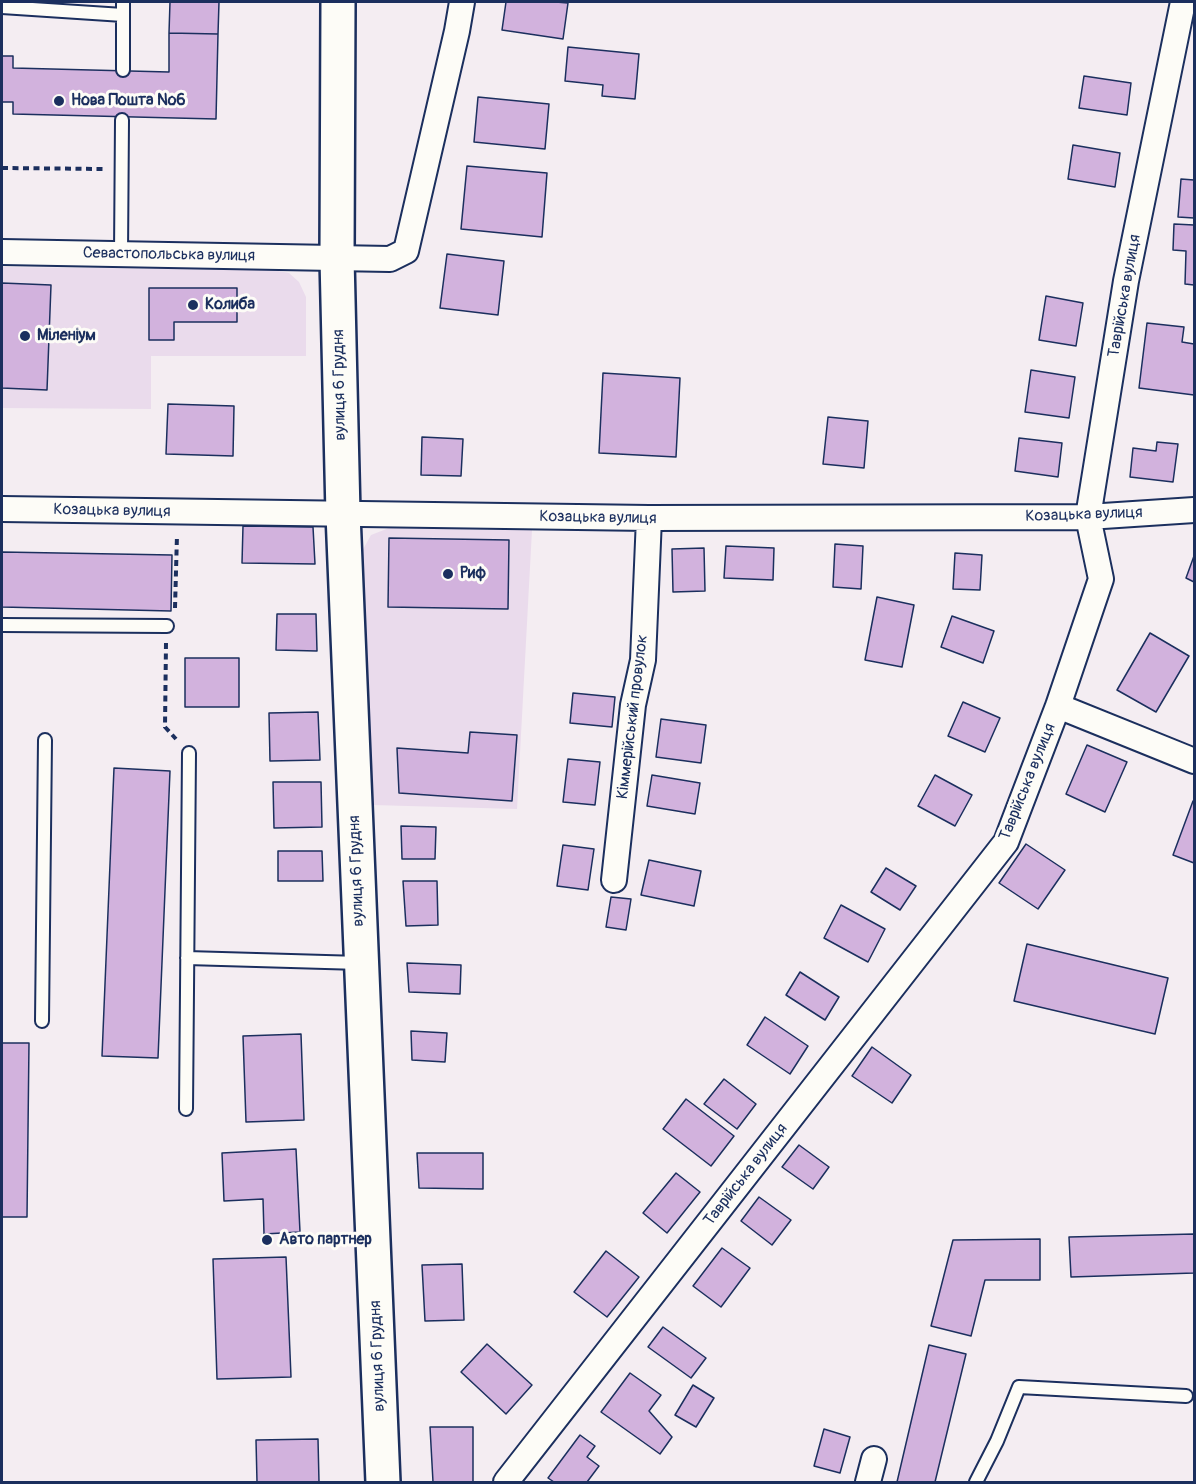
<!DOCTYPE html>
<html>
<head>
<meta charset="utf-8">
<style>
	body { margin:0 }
	#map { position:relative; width:1196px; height:1484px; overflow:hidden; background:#f4edf2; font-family:Pangolin,sans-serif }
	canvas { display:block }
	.frame { position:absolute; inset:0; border:3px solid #1b2f5e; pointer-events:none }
</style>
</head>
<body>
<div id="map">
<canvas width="1196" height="1484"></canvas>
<div class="frame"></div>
</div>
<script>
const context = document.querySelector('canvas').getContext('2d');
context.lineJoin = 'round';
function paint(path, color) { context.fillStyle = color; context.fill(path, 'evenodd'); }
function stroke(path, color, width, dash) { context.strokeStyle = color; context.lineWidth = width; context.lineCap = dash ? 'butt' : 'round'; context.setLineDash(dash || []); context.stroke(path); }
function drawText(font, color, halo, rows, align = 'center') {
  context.font = font + ' Pangolin,sans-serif'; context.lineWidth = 6; context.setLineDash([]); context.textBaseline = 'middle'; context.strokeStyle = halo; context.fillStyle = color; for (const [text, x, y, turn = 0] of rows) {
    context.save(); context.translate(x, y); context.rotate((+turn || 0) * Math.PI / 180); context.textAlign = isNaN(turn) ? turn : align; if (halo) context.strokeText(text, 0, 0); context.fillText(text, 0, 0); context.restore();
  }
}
paint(new Path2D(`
	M2 267 273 270 289 273 299 282 306 297V356H151V409L2 408Z
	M389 528 532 530 517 809 372 805 361 553 371 535Z`), '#eadbec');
const building = new Path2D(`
	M170 2H219L218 34 169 33Z
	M506 2H556L568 3 563 39 502 30Z
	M169 33 218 34 216 119 13 114V102H2V56H13V68L169 72Z
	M568 47 639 54 635 99 602 96 603 85 565 81Z
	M1084 76 1131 83 1127 115 1079 108Z
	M478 97 549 104 545 149 474 142Z
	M1073 145 1120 153 1115 187 1068 179Z
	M467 166 547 173 542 237 461 229Z
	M1181 179 1194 180V218L1178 217Z
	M1174 224 1194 225V285L1185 284 1186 251 1173 250Z
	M447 254 504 261 498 315 440 308Z
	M2 283 51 285 47 390 2 388Z
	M149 288H237V322H174V340H149Z
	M1046 296 1083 303 1076 346 1039 340Z
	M1147 323 1184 327 1182 342 1194 344V395L1139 388Z
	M1031 370 1075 377 1069 418 1025 412Z
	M603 373 680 378 676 457 599 453Z
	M168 404 234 406 233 456 166 454Z
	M828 417 868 421 864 468 823 464Z
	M422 437 463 439 461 476 421 475Z
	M1019 438 1062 443 1058 477 1015 471Z
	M1157 442 1178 444 1173 482 1130 477 1133 448 1156 451Z
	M243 526 313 527 315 564 242 563Z
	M389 538 509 540 508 609 388 607Z
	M835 544 863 546 861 589 833 587Z
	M726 546 774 548 773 580 724 578Z
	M704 548 705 591 673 592 672 549Z
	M2 552 172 555 171 611 2 607Z
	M955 553 982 555 980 590 953 589Z
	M1194 556V582L1186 578Z
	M877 597 914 605 902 667 865 660Z
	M277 614H316L317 651 276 650Z
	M952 616 994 631 983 663 941 647Z
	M1150 633 1189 656 1156 712 1117 690Z
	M185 658H239V707H185Z
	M573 693 615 697 612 727 570 723Z
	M963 702 1000 718 985 752 948 736Z
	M318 712 320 760 270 761 269 713Z
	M661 719 706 725 701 763 656 757Z
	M470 732 517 735 512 801 399 793 397 748 468 753Z
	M1087 745 1127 762 1105 812 1066 794Z
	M568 759 600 762 595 805 563 802Z
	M114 768 170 771 158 1058 102 1056Z
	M652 775 700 783 695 814 647 806Z
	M935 775 972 795 955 826 918 806Z
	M273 782H321L322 827 274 828Z
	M1193 801 1194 802V863L1173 855Z
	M401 826 436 827 435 859H402Z
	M1026 844 1065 870 1038 909 999 883Z
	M563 845 594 849 588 890 557 886Z
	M278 851H322L323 881H278Z
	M649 860 701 871 694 906 641 895Z
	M886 868 916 886 900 910 871 892Z
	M403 881H437L438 925 406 926Z
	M611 897 631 899 626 930 606 927Z
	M841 905 885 929 868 962 824 938Z
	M1027 944 1168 978 1155 1034 1014 1001Z
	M407 963 461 965 460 994 409 992Z
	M800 972 839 997 825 1020 786 995Z
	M765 1017 808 1046 790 1074 747 1045Z
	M411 1031 447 1033 445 1062 412 1060Z
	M301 1034 304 1120 246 1122 243 1036Z
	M2 1043H29L27 1217H2Z
	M872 1047 911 1075 892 1103 852 1076Z
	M724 1079 756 1104 737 1129 704 1104Z
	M686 1099 734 1136 711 1166 663 1129Z
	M799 1145 829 1167 813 1189 782 1167Z
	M296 1149 300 1232 264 1234 263 1199 224 1201 222 1153Z
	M417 1153H483V1189L419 1188Z
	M676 1173 700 1192 667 1233 643 1213Z
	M759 1197 791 1220 772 1245 741 1221Z
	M1194 1234V1273L1071 1277 1069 1237Z
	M1040 1239V1280H985L971 1336 931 1326 953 1240Z
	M722 1248 750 1268 721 1307 693 1286Z
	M606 1251 639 1277 607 1317 574 1292Z
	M286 1257 291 1377 217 1379 213 1259Z
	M462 1264 464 1320 425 1321 422 1265Z
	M663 1327 706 1358 691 1378 648 1347Z
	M487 1344 532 1385 506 1414 461 1372Z
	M929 1345 966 1354 935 1482H897Z
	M630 1373 661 1395 649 1411 672 1437 660 1454 601 1412Z
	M693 1385 714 1398 696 1427 675 1415Z
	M430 1427H473V1482H433Z
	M824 1429 850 1437 840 1473 814 1466Z
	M580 1435 595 1446 587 1457 599 1466 587 1482H554L548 1478Z
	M318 1439 319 1482H257L256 1440Z`);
paint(building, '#d2b2dd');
stroke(building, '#1b2f5e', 1.5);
const lane = new Path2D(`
	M2 7 123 15
	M123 70V2
	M121 254 122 120
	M2 625 167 626
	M187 958 360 963
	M42 1021 45 740
	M186 1109 189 753
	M976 1482 997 1441 1019 1387 1186 1396`);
const street = new Path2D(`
	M2 252 390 259 406 251 457 31 462 2
	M2 509 649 518 1088 517 1194 510
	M1058 706 1194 761
	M614 880 633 705 643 660 649 518
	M506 1482 1006 842 1058 706 1101 579 1088 517 1126 281 1183 2
	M868 1482 874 1459`);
const secondary = new Path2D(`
	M338 2 337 258 343 514 383 1482`);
stroke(lane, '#1b2f5e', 16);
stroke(street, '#1b2f5e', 28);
stroke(secondary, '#1b2f5e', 38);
stroke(new Path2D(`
	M2 168 103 169
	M175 608 177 535
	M166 643 165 727 176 739`), '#1b2f5e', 4, [6, 4.5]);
stroke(lane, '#fdfcf7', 12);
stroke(street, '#fdfcf7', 24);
stroke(secondary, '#fdfcf7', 33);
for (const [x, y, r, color] of [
	[59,101,6,"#1b2f5e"],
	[193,305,6,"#1b2f5e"],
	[25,336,6,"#1b2f5e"],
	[448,574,6,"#1b2f5e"],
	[267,1240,6,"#1b2f5e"]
]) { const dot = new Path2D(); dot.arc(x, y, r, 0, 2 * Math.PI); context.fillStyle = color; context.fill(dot); stroke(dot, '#fdfcf7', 2); }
drawText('bold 16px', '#1b2f5e', '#fdfcf7', [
	["Нова Пошта №6",71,101],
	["Колиба",205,305],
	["Міленіум",37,336],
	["Риф",460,574],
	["Авто партнер",279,1240]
], 'left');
drawText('16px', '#1b2f5e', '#fdfcf7', [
	["Севастопольська вулиця",169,255,1],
	["Таврійська вулиця",1125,296,-80],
	["вулиця 6 Грудня",340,385,-91],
	["Козацька вулиця",112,511,1],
	["Козацька вулиця",1084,515,-2],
	["Козацька вулиця",598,518,1],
	["Кіммерійський провулок",633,717,-83],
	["Таврійська вулиця",1028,782,-68],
	["вулиця 6 Грудня",357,871,-92],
	["Таврійська вулиця",746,1175,-52],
	["вулиця 6 Грудня",378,1356,-92]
]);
</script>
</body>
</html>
